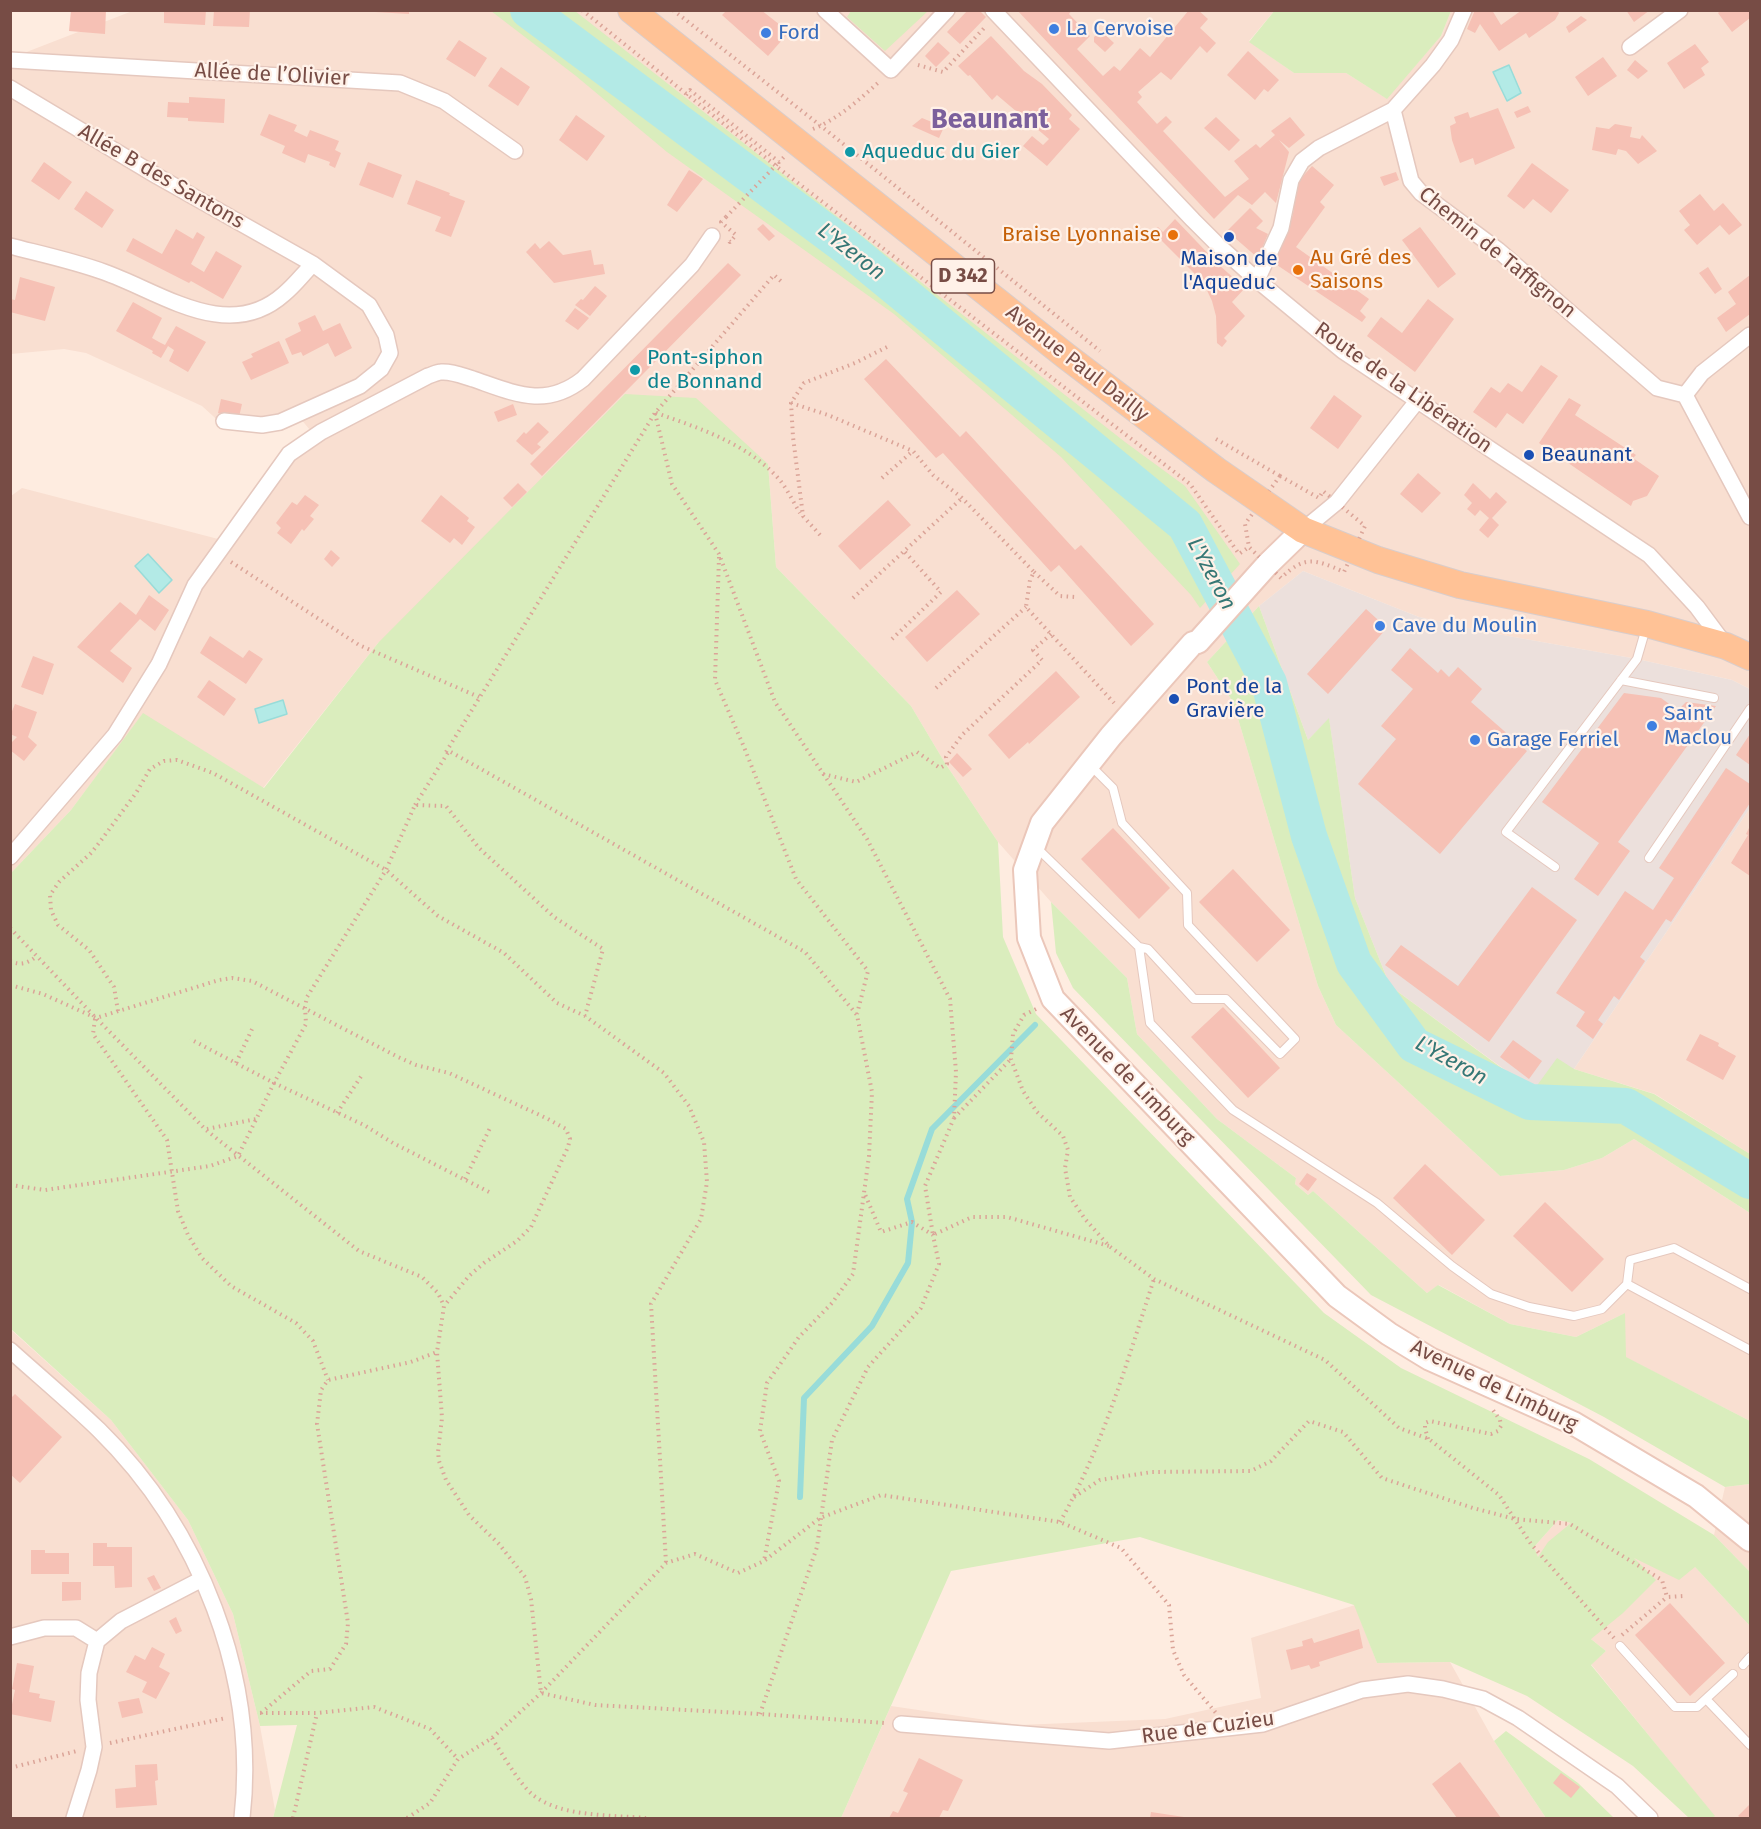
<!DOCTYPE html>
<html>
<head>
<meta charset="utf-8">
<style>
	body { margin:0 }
	#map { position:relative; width:1761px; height:1829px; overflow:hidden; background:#feece0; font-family:"Fira Sans",sans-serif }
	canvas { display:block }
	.frame { position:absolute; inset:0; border:12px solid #774c45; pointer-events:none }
</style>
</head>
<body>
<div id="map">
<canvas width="1761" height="1829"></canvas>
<div class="frame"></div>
</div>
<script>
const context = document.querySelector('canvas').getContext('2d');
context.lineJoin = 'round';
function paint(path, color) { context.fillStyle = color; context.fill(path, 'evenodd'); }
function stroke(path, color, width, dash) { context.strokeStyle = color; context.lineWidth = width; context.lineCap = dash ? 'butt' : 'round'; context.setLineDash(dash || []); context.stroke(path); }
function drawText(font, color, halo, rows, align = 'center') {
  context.font = font + ' "Fira Sans",sans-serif'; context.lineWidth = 4.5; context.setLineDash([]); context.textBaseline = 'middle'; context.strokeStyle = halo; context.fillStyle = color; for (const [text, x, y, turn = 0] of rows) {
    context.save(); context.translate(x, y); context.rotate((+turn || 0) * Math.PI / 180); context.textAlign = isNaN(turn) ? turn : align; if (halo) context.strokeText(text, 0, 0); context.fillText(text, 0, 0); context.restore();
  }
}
paint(new Path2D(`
	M135 10H1275L1249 41 1294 73H1346L1386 98 1441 36 1451 11H1750V689L1732 680 1637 659 1486 632 1419 617 1303 571 1259 606 1207 662 1233 702 1318 986 1336 1025 1500 1176 1564 1170 1602 1158 1634 1139 1750 1213V1421L1625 1357V1313L1576 1337 1510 1324 1439 1285 1427 1293 1313 1191 1308 1195 1295 1184 1296 1178 1217 1119 1137 1034 1127 978 1051 902 998 842 945 763 911 706 776 567 768 464 378 643 263 788 143 714 71 810 11 873V496L22 488 222 540 277 459 310 430 300 418 267 433 225 427 202 406 86 353 64 349 11 354V58Z
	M1750 808V1154L1655 1094 1574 1069Z
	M10 1329 111 1420 188 1520 233 1614 260 1726 275 1810 273 1818H11Z
	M1750 1484V1572L1714 1535 1725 1487Z
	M1558 1520 1571 1523 1695 1567 1750 1626V1818H1712L1714 1816 1591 1664 1606 1651 1559 1613 1534 1547Z
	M1355 1605 1377 1663 1450 1662 1494 1741 1546 1818H841L891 1706 1020 1725 1165 1719 1261 1698 1251 1638Z`), '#f9dfd1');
paint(new Path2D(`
	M1303 571 1419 617 1486 632 1637 659 1732 680 1750 689V808L1574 1069 1534 1091 1390 986 1355 898 1329 719 1308 740 1259 606Z`), '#ece0dc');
paint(new Path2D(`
	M1275 10H1451V11L1441 36 1387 99 1346 73H1294L1249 42Z
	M491 11H575L1125 442 1185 486 1240 564 1200 608 1191 595 1061 457 894 314 667 152 576 76Z
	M851 11V10L928 11 885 51 847 17Z
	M625 394 696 398 768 464 776 567 911 706 945 763 998 842 1003 937 1036 1014 1324 1313 1401 1368 1589 1459 1714 1535 1750 1572V1626L1695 1567 1679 1580 1634 1558 1656 1580 1623 1613 1591 1639 1606 1651 1591 1665 1715 1816 1712 1818H1689L1633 1766 1527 1696 1450 1662 1377 1663 1354 1605 1140 1537 951 1571 841 1818H273L297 1725 260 1726 233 1614 188 1520 111 1420 11 1329V873L71 810 143 713 264 788 378 643ZM1558 1520 1571 1523 1548 1542 1538 1557 1534 1547Z
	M1259 606 1308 740 1329 718 1355 898 1390 986 1533 1091 1557 1058 1574 1069 1654 1094 1750 1154V1213L1634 1139 1602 1158 1564 1170 1500 1176 1336 1025 1318 986 1233 702 1207 662Z
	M1051 902 1127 978 1137 1034 1217 1119 1296 1178 1295 1184 1308 1195 1313 1191 1427 1293 1438 1285 1510 1324 1576 1337 1625 1313 1626 1357 1750 1421V1484L1725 1487 1604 1417 1371 1295 1073 988 1056 953Z
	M1506 1731 1578 1783 1614 1818H1546L1494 1741Z`), '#daedbd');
const water = new Path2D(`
	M1509 65 1521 93 1507 101 1493 72Z
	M148 554 172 580 159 593 135 566Z
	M283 700 287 714 259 723 255 709Z`);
paint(water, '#b3eae6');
stroke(water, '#98dcd9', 1.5);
stroke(new Path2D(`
	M800 1497 804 1398 872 1326 908 1263 912 1222 907 1199 932 1129 1035 1025`), '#98dcd9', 6);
stroke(new Path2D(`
	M528 10 845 246 1185 525 1269 683 1309 836 1354 963 1414 1045 1530 1102 1626 1106 1750 1181`), '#b3eae6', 36);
paint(new Path2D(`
	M71 10H106L105 34 69 31Z
	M164 10H206L205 25 164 23Z
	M214 10H250L249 27 213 26Z
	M375 10H409V14L375 12Z
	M727 10H761L789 32 768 56 722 15Z
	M968 10H979L986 17 960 44 947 32Z
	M1017 10H1072L1069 14 1090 36 1077 49 1103 76 1114 66 1120 71 1140 48 1150 57 1189 10H1198L1208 19 1200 28 1216 43 1207 53 1200 46 1171 80 1161 72 1138 92 1142 97 1137 102 1157 124 1166 116 1172 122 1163 131 1225 197 1249 179 1234 161 1256 144 1260 148 1275 135 1271 131 1290 117 1305 135 1289 148 1279 140 1289 152 1276 203 1265 192 1252 205 1238 195 1214 219Z
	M1475 10H1492L1501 25 1522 10H1557L1559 13 1555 20 1529 38 1526 33 1499 51 1480 24 1475 33 1467 29Z
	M1626 10H1650L1634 22Z
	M1721 10H1750V18L1732 32 1718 13Z
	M1581 16 1587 20 1569 33 1566 27Z
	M1101 31 1114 43 1105 52 1094 42V37Z
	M991 36 1024 71 1042 84 1072 115 1069 119 1080 129 1047 166 1023 146 1032 136 1043 145 1049 139 997 95 992 100 970 75 968 76 958 66Z
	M459 40 487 58 475 77 446 59Z
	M938 42 950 53 936 67 925 56Z
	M1695 44 1709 62 1701 68 1705 75 1684 89 1667 63Z
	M1248 51 1279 80 1268 92 1264 89 1255 100 1227 75Z
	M1603 57 1617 76 1588 96 1575 77Z
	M1635 60 1648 71 1638 79 1627 70Z
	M501 67 530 87 518 106 488 86Z
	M189 97 225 99 224 123 188 121V118L167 117 168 102 189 103Z
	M1528 106 1531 112 1517 118 1514 112Z
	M1498 108 1515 148 1475 165 1473 158 1460 163 1452 140 1450 126 1456 123 1454 117 1468 112 1470 118Z
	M269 114 297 125 294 131 307 137 310 130 339 141 335 150 341 153 335 168 329 165 330 162 308 154 305 163 282 153 285 146 260 135Z
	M576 115 605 136 587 161 559 140Z
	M1216 117 1240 140 1229 151 1204 128Z
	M922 118 944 127 939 138 912 126Z
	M1615 124 1632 127 1630 137 1640 139 1642 135 1657 151 1638 164 1626 151 1618 149 1616 155 1592 150 1596 127 1609 129Z
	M44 162 72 182 59 200 31 181Z
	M368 162 402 175 393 198 359 185Z
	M1532 163 1569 190 1551 213 1533 199 1524 209 1507 196Z
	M1312 166 1334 185 1320 202 1325 207 1296 247 1369 299 1360 311 1366 317 1362 322 1274 263 1285 239 1293 214 1297 183Z
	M689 170 703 179 677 212 667 205Z
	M1396 172 1399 180 1384 186 1380 177Z
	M416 180 450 193 449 195 465 201 451 237 435 231 441 217 407 204Z
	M86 191 114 210 102 228 74 209Z
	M1700 194 1714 211 1723 203 1742 225 1729 235 1720 225 1697 245 1684 230 1690 225 1679 211Z
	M1250 208 1263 221 1256 228 1268 234 1258 258 1227 231Z
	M1175 219 1219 265 1245 288 1232 302 1245 316 1224 338 1227 341 1222 347 1217 343 1216 316 1212 301 1203 282 1153 232 1158 227 1163 232Z
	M763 224 775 236 769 241 757 229Z
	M1420 227 1456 274 1438 288 1402 240Z
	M176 229 193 239 197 232 205 237 191 264 194 266 204 272 216 251 242 266 223 299 191 281 189 283 126 251 133 238 162 254Z
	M549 241 563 255 591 250 594 265 603 264 605 274 554 283 526 252 535 243 540 249Z
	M728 263 741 275 542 476 530 464Z
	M1708 267 1722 289 1715 294 1699 273Z
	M1750 275V314L1726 332 1717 318 1736 304 1728 292Z
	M20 277 55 287 45 321 10 312V299L15 300Z
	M595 286 607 296 590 316 575 305 581 299 583 300Z
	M1428 299 1454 319 1415 372 1367 336 1381 317 1402 333Z
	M133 302 162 318 152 338 159 342 165 345 176 326 206 342 188 372 169 361 174 350 168 346 161 358 152 353 153 351 116 331Z
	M575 308 589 318 578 330 565 321Z
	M315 315 323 331 340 323 352 348 335 357 328 343 303 356 301 352 292 355 285 339 301 331 298 323Z
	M279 341 289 363 251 380 242 362 253 357 251 354Z
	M886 359 960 437 966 431 1075 550 1081 545 1154 624 1131 646 1059 565 1051 572 943 453 936 458 864 379Z
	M1541 365 1558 376 1523 424 1507 413 1496 428 1473 412 1491 387 1500 393 1508 383 1522 392Z
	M1334 395 1362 416 1338 449 1310 428Z
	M1569 398 1581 405 1575 415 1636 455 1633 458 1659 476 1647 496 1633 501 1631 506 1539 443Z
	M221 399 242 404 239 417 228 416 218 413Z
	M513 404 517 415 498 422 494 412Z
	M538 422 549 432 537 444 541 447 532 455 516 441 524 432 526 434Z
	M1418 473 1441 493 1422 513 1400 494Z
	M518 483 527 492 512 507 503 498Z
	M1473 483 1490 499 1496 492 1507 502 1492 518 1499 525 1488 538 1479 530 1489 518 1480 510 1475 516 1467 509 1472 503 1464 495Z
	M305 495 319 505 310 516 314 519 304 531 302 529 291 544 277 533 281 528 276 523 292 502 297 505Z
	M441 495 469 518 467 521 475 527 462 545 454 538 450 543 421 521Z
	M888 500 911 525 860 570 838 546Z
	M331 550 340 558 332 567 324 559Z
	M957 590 980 614 927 662 905 637Z
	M149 595 169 610 155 631 140 619 110 651 132 668 123 683 77 647 120 602 136 615Z
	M1366 609 1387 628 1328 694 1307 674Z
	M210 636 243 658 249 650 263 659 246 684 200 653Z
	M1410 648 1438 673 1441 669 1449 677 1458 667 1482 689 1471 702 1527 751 1440 854 1358 784 1396 739 1381 726 1413 689 1391 670Z
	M33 656 54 664 43 695 21 687Z
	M1056 671 1080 697 1029 744 1028 742 1009 759 988 735Z
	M209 680 236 699 224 716 197 697Z
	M1624 693 1661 698 1676 709 1680 708 1686 702 1716 706 1618 842 1630 851 1598 896 1574 879 1599 843 1542 802Z
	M15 704 37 712 28 737 37 745 24 761 10 750V744L17 737 10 734V716Z
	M1750 734V765L1736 755Z
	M957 753 972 769 963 777 949 762Z
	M1726 768 1750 784V803L1671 922 1666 919 1640 957 1645 961 1619 1000 1614 996 1598 1020 1603 1024 1593 1039 1576 1026 1585 1012 1556 993 1625 891 1653 910 1674 878 1659 868Z
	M1750 826V876L1731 863 1748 835 1746 834Z
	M1113 828 1170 888 1139 919 1081 859Z
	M1233 869 1290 930 1257 962 1199 902Z
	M1532 887 1577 920 1489 1042 1385 965 1401 945 1458 986Z
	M1223 1007 1280 1068 1248 1098 1191 1037Z
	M1700 1034 1719 1043 1718 1046 1736 1056 1723 1080 1686 1060Z
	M1513 1040 1542 1061 1529 1079 1500 1057Z
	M1425 1164 1485 1220 1452 1255 1393 1198Z
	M1307 1173 1317 1179 1308 1191 1299 1184Z
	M1545 1202 1604 1259 1572 1292 1513 1236Z
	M15 1394 62 1437 20 1483 10 1474V1399Z
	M93 1543H107V1547H132V1587L115 1588 114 1566H93Z
	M31 1550H45V1553H69V1574H31Z
	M154 1575 161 1588 154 1591 147 1578Z
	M62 1582H81V1600L62 1601Z
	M1670 1603 1725 1663 1690 1696 1635 1635Z
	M176 1617 182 1631 176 1634 169 1621Z
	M1359 1629 1363 1648 1319 1662 1320 1666 1311 1669 1309 1665 1291 1670 1286 1650 1303 1646 1302 1641 1312 1638 1314 1643Z
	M152 1647 165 1654 159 1667 170 1673 156 1699 142 1692 147 1682 126 1672 135 1655 145 1660Z
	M17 1663 34 1666 29 1692 40 1694 39 1698 55 1701 51 1722 10 1714 15 1690 12 1689Z
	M139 1698 143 1713 122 1718 118 1702Z
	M919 1758 963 1780 948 1811 943 1810 939 1818H889L893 1811 898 1813 908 1793 903 1791Z
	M1460 1762 1480 1789 1501 1818H1457L1432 1784Z
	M157 1764 158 1780 155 1781 157 1805 116 1808 115 1789 136 1787 135 1765Z
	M1561 1773 1580 1787 1571 1798 1553 1783Z
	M1750 1804V1818H1741L1738 1816Z
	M1151 1812 1184 1817 1183 1818H1150Z`), '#f6c1b5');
const lane = new Path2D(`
	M1621 680 1714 698
	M1037 848 1139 947 1148 949 1194 999H1226L1280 1054 1295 1039 1188 925 1187 893 1122 823 1113 788 1090 765
	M1649 858 1750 709
	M1555 867 1506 832 1637 659 1646 628
	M1139 947 1150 1023 1233 1110 1377 1203 1452 1266 1491 1294 1529 1307 1574 1316 1602 1309 1627 1284 1630 1260 1674 1248 1750 1289
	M1627 1284 1750 1350
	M1620 1646 1675 1707H1697L1733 1674
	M1743 1665 1750 1657
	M1706 1699 1750 1745`);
const street = new Path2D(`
	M825 10 891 70 947 10
	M993 10 1193 220 1219 246 1257 280 1343 351 1649 555 1697 607 1726 646
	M1630 47 1680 10
	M10 60 400 83 444 101 515 151
	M10 88 157 176 313 264 369 305 386 335 390 353 381 369 360 386 280 422 262 425 224 421
	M1393 110 1411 181 1421 193 1498 250 1657 388 1685 395
	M10 246C41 254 74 261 104 272 161 292 228 344 284 294 295 285 303 274 313 264
	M1257 280 1281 228 1291 180 1302 161 1319 148 1393 110 1433 65 1451 40 1464 10
	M1750 335 1702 373 1685 395 1750 517
	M1303 530 1337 502 1418 400
	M10 857 115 735 159 664 195 585 289 454 321 432 428 376C432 375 437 372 441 372 452 371 463 376 473 379 514 393 545 409 583 379L692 265 712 236
	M10 1350C40 1377 70 1402 99 1430 200 1529 258 1677 242 1818
	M10 1637 44 1628H76L97 1641
	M901 1724 1109 1741 1263 1724 1362 1690 1408 1684 1443 1689 1483 1699 1518 1718 1617 1786 1650 1818
	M74 1818 89 1770 94 1747 88 1700 89 1673 97 1641 121 1621 202 1579`);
const secondary = new Path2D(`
	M1303 530 1267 565 1198 642 1193 643 1111 736 1042 823 1025 870 1029 938 1053 999 1337 1296 1389 1334 1430 1359 1573 1423 1696 1496 1750 1540`);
const primary = new Path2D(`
	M631 10 1066 356 1216 470 1303 530 1378 560 1460 585 1647 624 1726 646 1750 657`);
stroke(lane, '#e5c8be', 10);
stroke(street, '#e5c8be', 18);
stroke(secondary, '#ebc7ba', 26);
stroke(primary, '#d9cdcb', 28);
stroke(new Path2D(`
	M582 10 781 170 1190 484 1239 554 1249 547
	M673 10 821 126 1100 351
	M918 65 943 72 986 26
	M686 95 690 90 779 162 784 157
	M813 129C838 119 860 99 880 81
	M726 217 721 222 736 235 730 242 728 240
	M791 403 828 415 913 451 933 475 962 498 1034 572 1030 580 1026 607 1114 703
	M655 413 672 484 719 554 775 702 867 839 950 999 956 1072 954 1118 925 1186 933 1235 972 1217H1007L1109 1246
	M656 413C699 428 746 443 778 478 787 488 793 502 800 513
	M1216 439 1280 476
	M1280 476 1319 498 1323 491 1365 526 1344 572C1315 559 1305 555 1281 578L1249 547 1245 524Z
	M882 478 913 451
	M820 535 803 516 793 437 791 403 804 383 855 363 887 347
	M719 557 715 680 744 747 796 879 868 971 857 1014
	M231 562 359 645 479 697
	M1034 572 1060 596 1075 597
	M853 598 962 498
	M892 639 941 592 904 551
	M936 688 1026 607
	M446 752 655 413 774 275 784 284
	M823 774 856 782 917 752 940 768 947 764 946 757 962 735 1042 660 1033 650 1051 634
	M415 805 449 751 805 952 857 1015 872 1092 869 1156 853 1274 832 1303 799 1337 767 1383 760 1431 779 1481 764 1561
	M10 928 96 1018 206 1130 359 1251 422 1277 438 1293 444 1306 437 1352 442 1418 438 1452 439 1461 446 1480 469 1515 499 1544 525 1577 531 1599 541 1693 595 1705 760 1714 885 1723
	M10 961C21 966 28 963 37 956
	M10 985 43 994 96 1018 219 980 232 978 252 981 398 1057 416 1065 449 1073 546 1118 566 1129 570 1139 568 1147 531 1227 517 1241 484 1263 469 1276 444 1306
	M1036 1009 1024 1015 1013 1034 1011 1059 1023 1091 1037 1112 1063 1136 1068 1150 1065 1168 1070 1197 1085 1219 1109 1246 1154 1279 1325 1360 1399 1428 1429 1439 1499 1495 1531 1544 1614 1638
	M118 1011 114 987 89 950 58 925 51 910 50 895 59 882 91 853 99 843 136 793 150 769 164 761 177 760 213 773 386 870 438 916 504 953 557 1003 585 1016 664 1073 689 1106 704 1142 707 1182 701 1219 651 1304 666 1563
	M95 1019 93 1034 167 1140 178 1211 188 1235 202 1258 231 1286 296 1323 313 1341 328 1380
	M236 1063 253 1027
	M337 1113 362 1075
	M954 1118 1011 1059
	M207 1129 256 1119
	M465 1179 490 1128
	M10 1185 45 1190 210 1166 238 1156 274 1083 190 1039
	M489 1192 393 1143 364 1125 274 1083 306 1024 305 1007 307 997 386 870 415 805 446 806 479 848 554 917 603 949 585 1016
	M1428 1439 1425 1428V1423L1430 1421 1491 1434 1498 1431 1501 1426 1500 1420 1493 1410
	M1074 1497 1100 1480 1152 1472 1251 1471 1271 1461 1309 1421 1343 1432 1382 1478 1473 1508 1515 1519 1570 1524 1662 1580 1667 1597 1683 1596
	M1060 1522C1103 1446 1127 1362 1154 1279
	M1622 1635 1667 1597
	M260 1713H317L374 1707 430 1729 458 1759
	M261 1713 311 1671 330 1669 346 1644 348 1623 317 1424 321 1390 328 1380 411 1362 437 1352
	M760 1714 817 1547 832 1440 868 1367 921 1308 939 1264 933 1235 912 1222 881 1232 864 1192
	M492 1738C501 1752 520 1785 533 1795 561 1817 611 1815 646 1818
	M110 1743 226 1718
	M10 1768 77 1751
	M293 1818 317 1713
	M407 1818 430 1803 458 1759 492 1738 541 1693 666 1563 695 1554 738 1573 764 1561 820 1518 881 1495 1060 1522 1121 1548 1169 1605 1173 1650 1184 1675 1216 1713`), '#dba498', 4, [1.5, 4.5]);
stroke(lane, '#fff', 8);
stroke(street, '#fff', 15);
stroke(secondary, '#fff', 22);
stroke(primary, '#ffc296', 26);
stroke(new Path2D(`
	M726 217 779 162`), '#dba498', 4, [1.5, 4.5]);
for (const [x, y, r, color] of [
	[1054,29,6,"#3f7fe0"],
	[766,33,6,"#3f7fe0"],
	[850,152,6,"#0f9aa8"],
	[1173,235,6,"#e8710a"],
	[1229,237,6,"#1a4fb4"],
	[1298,270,6,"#e8710a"],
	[635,370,6,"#0f9aa8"],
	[1529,455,6,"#1a4fb4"],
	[1380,626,6,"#3f7fe0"],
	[1174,699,6,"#1a4fb4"],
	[1652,726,6,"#3f7fe0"],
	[1475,740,6,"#3f7fe0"]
]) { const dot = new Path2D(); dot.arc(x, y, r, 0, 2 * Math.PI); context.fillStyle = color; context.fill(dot); stroke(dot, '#fff1e8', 2); }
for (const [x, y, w] of [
	[963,276,63]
]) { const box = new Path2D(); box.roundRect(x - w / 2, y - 17, w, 34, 4.5); context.fillStyle = '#fff1e8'; context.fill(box); stroke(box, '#774c45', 1.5); }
drawText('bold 20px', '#774c45', null, [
	["D 342",963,276]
]);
drawText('21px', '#366cbe', '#fff1e8', [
	["La Cervoise",1066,29],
	["Ford",778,33],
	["Cave du Moulin",1392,626],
	["Saint",1664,714],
	["Maclou",1664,738],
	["Garage Ferriel",1487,740]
], 'left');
drawText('21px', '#774c45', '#fff1e8', [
	["Allée de l’Olivier",272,75,3],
	["Allée B des Santons",161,177,30],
	["Chemin de Taffignon",1497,253,39],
	["Avenue Paul Dailly",1077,364,38],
	["Route de la Libération",1403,388,35],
	["Avenue de Limburg",1127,1076,46],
	["Avenue de Limburg",1494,1386,26],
	["Rue de Cuzieu",1208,1728,-8]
]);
drawText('21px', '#0d838f', '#fff1e8', [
	["Aqueduc du Gier",862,152],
	["Pont-siphon",647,358],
	["de Bonnand",647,382]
], 'left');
drawText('21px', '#c56008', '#fff1e8', [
	["Braise Lyonnaise",1161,235],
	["Au Gré des",1310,258,"left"],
	["Saisons",1310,282,"left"]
], 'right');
drawText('21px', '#164399', '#fff1e8', [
	["Maison de",1229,259,"center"],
	["l'Aqueduc",1229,283,"center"],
	["Beaunant",1541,455],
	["Pont de la",1186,687],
	["Gravière",1186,711]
], 'left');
drawText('italic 22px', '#357775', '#fff1e8', [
	["L'Yzeron",851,252,38],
	["L'Yzeron",1211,574,62],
	["L'Yzeron",1451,1061,29]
]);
drawText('bold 27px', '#7b609c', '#fff1e8', [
	["Beaunant",990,120]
]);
</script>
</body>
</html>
